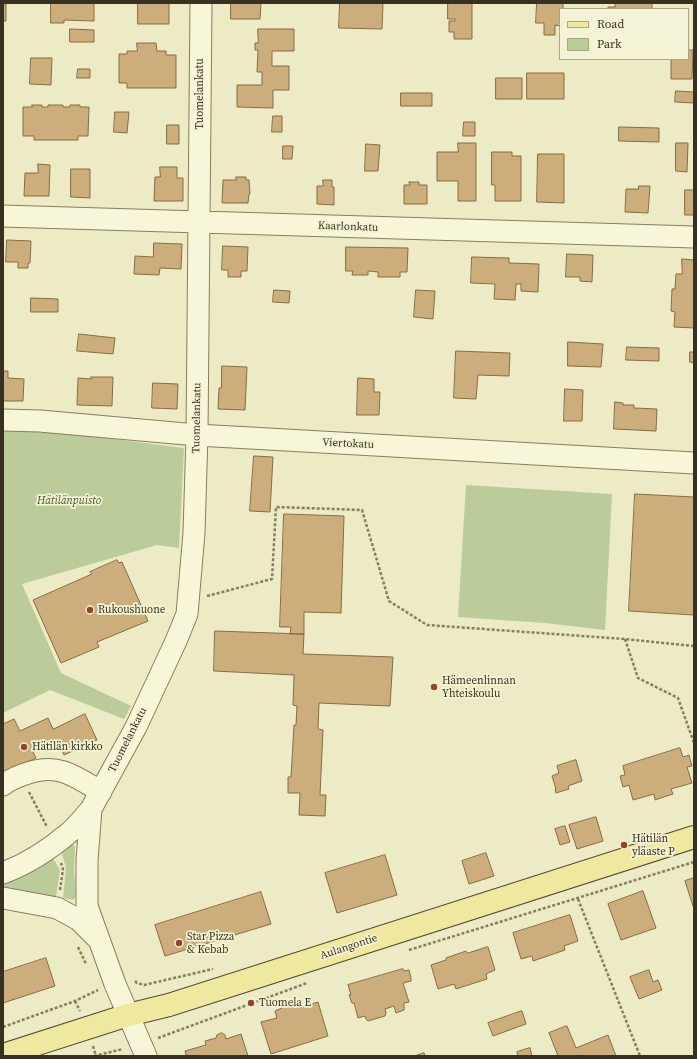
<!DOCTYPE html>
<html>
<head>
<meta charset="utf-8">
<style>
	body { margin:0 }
	#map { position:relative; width:697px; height:1059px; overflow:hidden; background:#edeac6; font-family:"Source Serif 4",serif }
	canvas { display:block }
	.frame { position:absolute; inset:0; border:4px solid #39311f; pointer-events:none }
	.legend { position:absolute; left:559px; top:8px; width:130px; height:52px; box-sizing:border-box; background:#f5f3d5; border:1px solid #aaa58c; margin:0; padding:5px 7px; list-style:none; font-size:12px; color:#39311f }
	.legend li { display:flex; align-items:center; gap:8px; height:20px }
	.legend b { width:20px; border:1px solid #aaa58c }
</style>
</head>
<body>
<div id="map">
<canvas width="697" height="1059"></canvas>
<div class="frame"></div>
<ul class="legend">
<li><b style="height:5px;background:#efe89f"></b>Road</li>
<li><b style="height:11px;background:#bbcc9a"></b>Park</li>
</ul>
</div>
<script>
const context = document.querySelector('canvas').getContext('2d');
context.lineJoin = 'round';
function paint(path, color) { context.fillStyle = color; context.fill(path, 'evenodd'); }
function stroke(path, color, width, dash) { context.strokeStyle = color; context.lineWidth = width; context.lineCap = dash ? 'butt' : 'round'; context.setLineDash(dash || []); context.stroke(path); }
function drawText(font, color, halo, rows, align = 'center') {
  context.font = font + ' "Source Serif 4",serif'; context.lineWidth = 3.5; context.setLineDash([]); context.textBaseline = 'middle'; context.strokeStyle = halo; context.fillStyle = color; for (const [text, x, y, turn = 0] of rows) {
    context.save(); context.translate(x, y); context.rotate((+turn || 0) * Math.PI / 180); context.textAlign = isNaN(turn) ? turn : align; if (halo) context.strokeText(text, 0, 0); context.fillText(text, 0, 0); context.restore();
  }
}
paint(new Path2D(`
	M3 431 66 433 184 448 179 548 157 545 22 584 61 673 131 706 124 719 50 690 3 713Z
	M466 485 612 494 605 630 545 623 458 617Z
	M72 844 74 845 75 848 74 871 76 896 73 900 63 898 66 868 61 851Z
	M53 858 60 870 56 897 4 887 3 885 6 882 36 869Z`), '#bbcc9a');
const building = new Path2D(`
	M3 3H6V21H3Z
	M51 3H94V21L64 20V23H51Z
	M138 3H169V24H138Z
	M231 3H261L260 19H231Z
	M340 3H383L382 29 339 28Z
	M448 3H472V39H454V32H449V21H455V19H448Z
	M537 3H563V9H560V26L555 25V35H544V23H536Z
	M615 3H652V9H608V7H615Z
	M70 29 94 30V42H70Z
	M258 29H294V51H272V66H289V90H273V108L237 107V85H262V72H257L258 50H255V43H258Z
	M137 43H156L157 51H166V55H176V88H127V83H119V54H127V51H137Z
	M688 50H693L692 79H671V59H688Z
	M31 58H52L51 85 30 84Z
	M78 69H90V78H77Z
	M527 73H564V99H527Z
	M496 78H522V99H496Z
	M676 91 694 92V103L675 102Z
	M401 93H432V106H401Z
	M32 105H42V107H48V105H63V107H70V105H80V107H89L88 136H78V140H34V136H23V107H32Z
	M115 112H129L127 133 114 132Z
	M273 116H282V132H272Z
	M464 122H475V136H463Z
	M167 125H179V144H167Z
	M619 127 659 128V142L619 141Z
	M458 143H476V201H458V181H437V152H458Z
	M676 143H688L687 172 676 171Z
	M366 144 380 145 378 171H365Z
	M283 146H293L292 159H283Z
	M492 152H512V156H521V201H495V185H492Z
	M538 154H564V203L537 202Z
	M38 164 50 165 49 196H24L25 173H38Z
	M160 167H177V178H183V201H154L155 177H160Z
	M71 169H90V198L71 197Z
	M236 177H246V180H249L250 194H249L248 203H222L223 180H236Z
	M323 180H332V187H334V205L317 204V186H323Z
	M409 182H419V185H427V204H404V185H410Z
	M639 186H650L648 213 625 212 626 189H638Z
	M685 190H694V215H685Z
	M7 240 31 241 30 263H28V268H18V262H6Z
	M154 243 182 244 181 269 160 268 159 275 134 274 135 256 153 257Z
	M223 246 248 247 247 271H241V277H228V270H222Z
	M346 247 408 248 407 272H400V277H378V272L368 271V275H352L353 271H346Z
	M567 254 593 255 592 282 580 281V277H566Z
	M472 257 509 258V263L539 264 538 292 521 291V284H516L515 300 494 299 495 284 471 283Z
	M682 259 694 260V328L674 327 675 312 671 311 672 289H675L676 274H682Z
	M274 290 290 291 289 303 273 302Z
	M416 290 435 291 433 319 414 317Z
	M31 298 58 299V312H31Z
	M79 334 115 338 113 354 77 351Z
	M568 342 603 344 601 367 568 366Z
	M627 347 659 348V361L626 360Z
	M456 351 510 353 509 376 478 375 476 399 454 398Z
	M690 352H694V363L690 362Z
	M222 366 247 367 245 410 218 409 219 388H221Z
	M3 371H8V378L24 379 23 401H3Z
	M91 377H113L112 406 77 405 78 378 91 379Z
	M358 378 374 379V392H380L379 415H357Z
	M153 383 178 384 177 409 152 408Z
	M565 389 583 390 582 421H564Z
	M615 402 623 403V405H634V408L657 409 656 431 614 429Z
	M254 456 273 457 270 512 250 511Z
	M635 494 694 497V615L629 611Z
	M284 514 344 516 341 613 304 612V634H290L291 627H280Z
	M117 560 119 563 122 562 148 621 97 642 99 647 61 663 33 600 92 574 90 572Z
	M215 631 304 634 303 654 393 657 390 706 319 703 318 729 323 730 320 795H326L325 816 299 815 300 793H288V777H291L294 725H296L297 706 293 705 294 675 214 671Z
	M85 714 97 740 64 755 58 741 33 752 36 758 3 773V724L14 719 20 731 48 718 53 729Z
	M680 748 683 757 689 755 692 766 687 767 692 783 671 789 673 794 655 800 654 794 633 800 629 785 623 787 620 776 625 775 623 766Z
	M576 760 582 781 568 786 569 789 556 793 555 789H556L552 776 559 773 557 766Z
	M596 817 603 841 577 849 569 825Z
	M565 826 570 842 560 845 555 829Z
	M486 853 494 876 469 884 462 861Z
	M385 855 397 895 337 913 325 873Z
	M694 878V909L685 881Z
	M643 891 656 928 621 940 608 904Z
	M261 892 271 924 165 956 155 925Z
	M570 915 578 941 564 946 565 950 533 961 532 956 521 959 513 933Z
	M488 947 495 970 486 974 487 979 456 989 454 984 438 989 431 965 446 960V958L466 951 467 953Z
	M46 958 55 986 3 1003V972Z
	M403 969 404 971 409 970 411 978V981L403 983 409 1002 404 1003V1010L396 1013 394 1006 385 1009 386 1013 385 1016 368 1021 366 1019 365 1016 358 1018 354 1003H352L349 995H351L348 985Z
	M649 970 653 982 658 980 662 990 639 999 630 977Z
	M288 1001 290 1002 292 1006 296 1004 298 1008 318 1002 328 1036 271 1054 261 1022 277 1018 275 1011 282 1008 281 1004 282 1002Z
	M522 1011 526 1024 493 1036 488 1023Z
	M567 1026 576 1048 608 1035 616 1056H558L549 1033Z
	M222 1033 225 1035 226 1039 241 1034 248 1056H183L186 1055 185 1051 206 1045 205 1041 216 1038 217 1035Z
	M530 1048 532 1056H518L517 1052Z
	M424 1053 425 1056H415Z`);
paint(building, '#cbae7c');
stroke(building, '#876c42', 1);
const minor = new Path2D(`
	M3 216 694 237
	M3 420 40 421 197 435 694 463
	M3 785C10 779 19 776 28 773 59 763 75 776 101 792
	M3 873C27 864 50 849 70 832 77 826 84 817 91 809
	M3 898 57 908 79 920 97 938
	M146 1056 115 984 87 906V860L91 809 136 727 176 641 187 614 194 533 197 435 201 3`);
const major = new Path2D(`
	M3 1055 128 1015 169 1005 694 837`);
stroke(minor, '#887d5c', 23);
stroke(major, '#564a30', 24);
stroke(new Path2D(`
	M207 596 272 579 276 507 362 510 389 601 427 625 625 639 694 646
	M625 639 638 678 678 698 694 743
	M29 792 47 827
	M60 890 63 869 61 863
	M578 899 640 1056
	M78 947 86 964
	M409 950 694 862
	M135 981 137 983 144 985 213 969
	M75 1001 80 1011
	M3 1027 75 1001 98 990
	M158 1038 307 983
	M93 1046 96 1056
	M94 1056 123 1049`), '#887d5c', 2.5, [3, 2]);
stroke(minor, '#f8f6d9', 21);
stroke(major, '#efe89f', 22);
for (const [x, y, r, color] of [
	[90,610,4,"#96432d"],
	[434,687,4,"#96432d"],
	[24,747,4,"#96432d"],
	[624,845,4,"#96432d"],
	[179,943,4,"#96432d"],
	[251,1003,4,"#96432d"]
]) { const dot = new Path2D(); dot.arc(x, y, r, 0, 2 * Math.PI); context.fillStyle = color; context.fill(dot); stroke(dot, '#f5f3d5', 1.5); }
drawText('11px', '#39311f', '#f5f3d5', [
	["Tuomelankatu",200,94,-90],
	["Kaarlonkatu",348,227,2],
	["Tuomelankatu",197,418,-89],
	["Viertokatu",348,444,3],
	["Tuomelankatu",128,740,-63],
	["Aulangontie",349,947,-18]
]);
drawText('italic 11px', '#3f5526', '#f5f3d5', [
	["Hätilänpuisto",69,501]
]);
drawText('11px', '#39311f', '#f5f3d5', [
	["Rukoushuone",98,610],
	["Hämeenlinnan",442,681],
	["Yhteiskoulu",442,694],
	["Hätilän kirkko",32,747],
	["Hätilän",632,839],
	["yläaste P",632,852],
	["Star Pizza",187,937],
	["& Kebab",187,950],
	["Tuomela E",259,1003]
], 'left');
</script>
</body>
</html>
